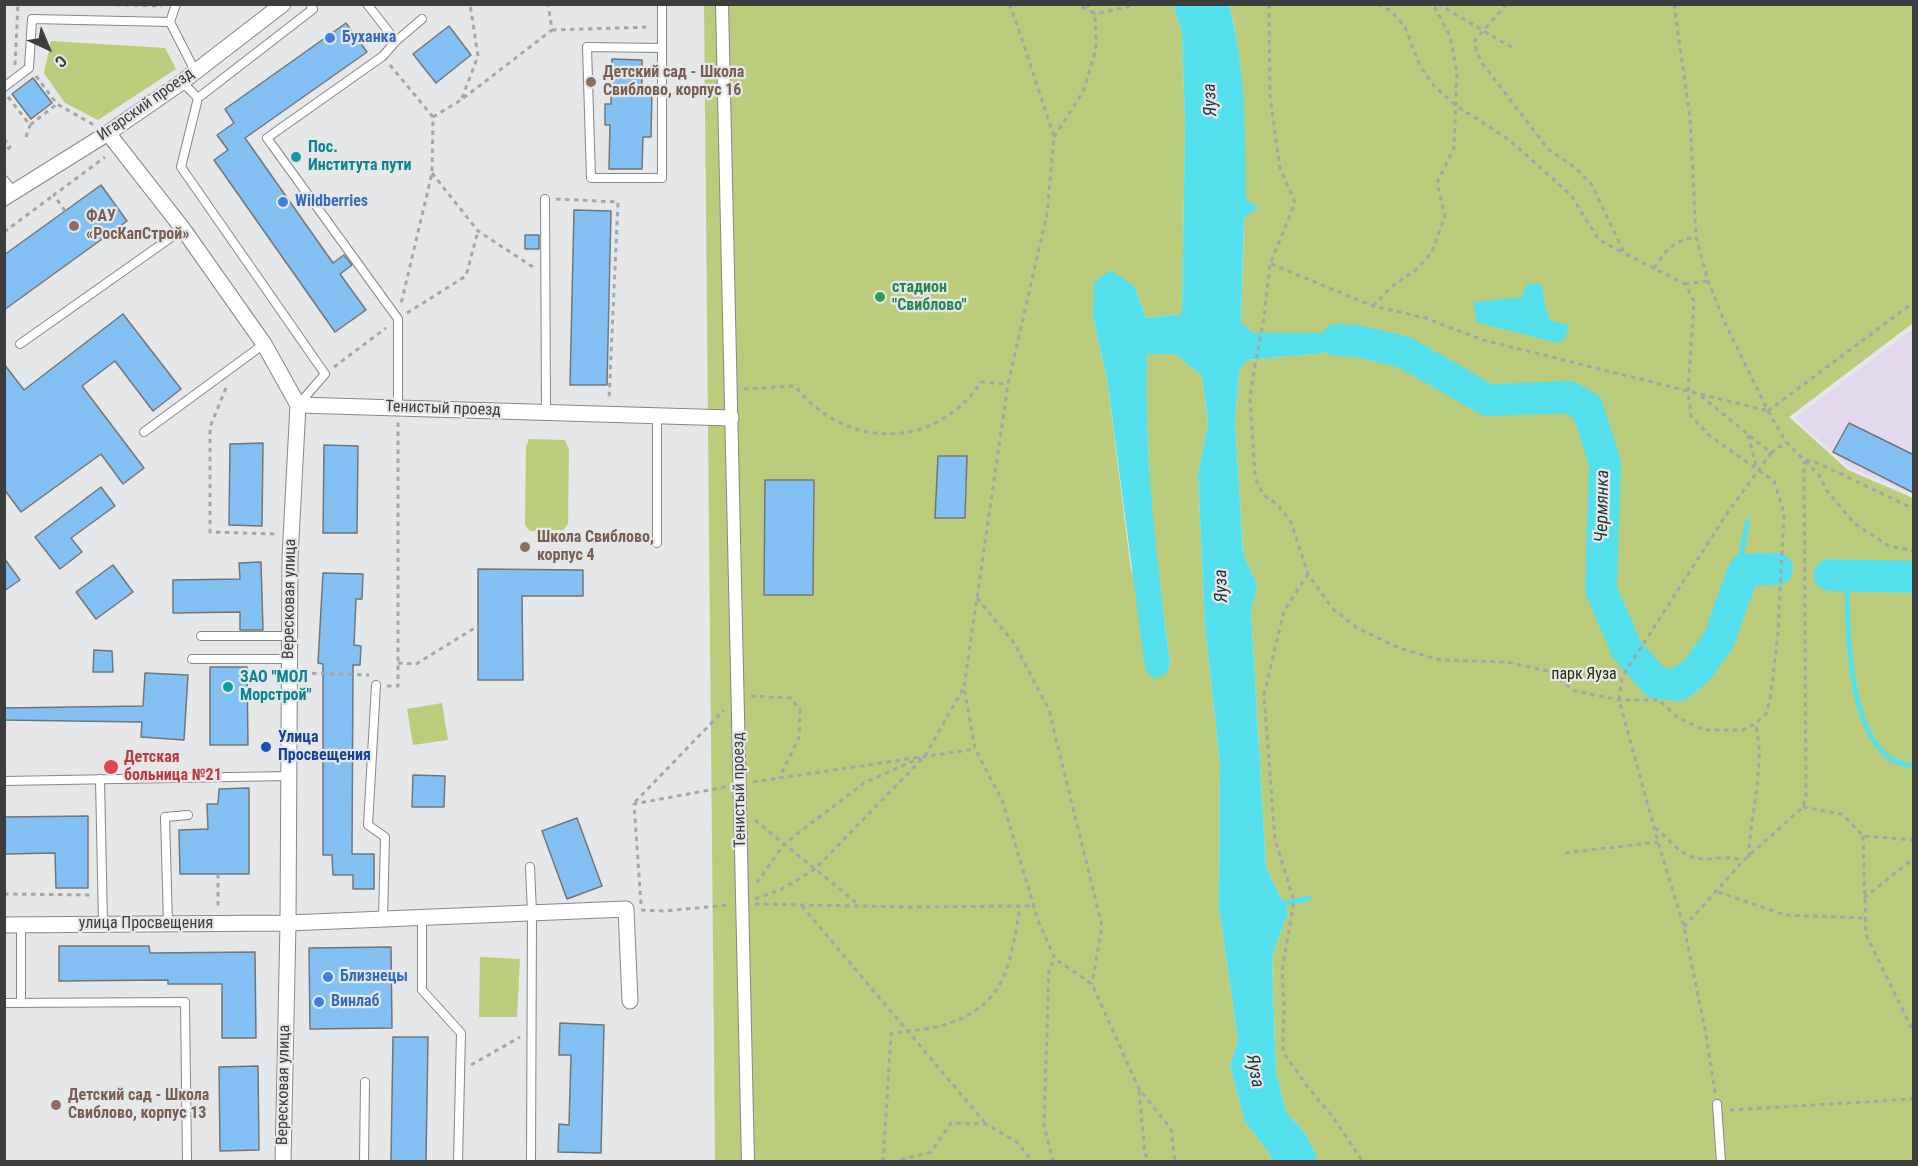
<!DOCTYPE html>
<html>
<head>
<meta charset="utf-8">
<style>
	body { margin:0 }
	#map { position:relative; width:1918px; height:1166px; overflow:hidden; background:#e5e7e9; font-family:"Roboto Condensed",sans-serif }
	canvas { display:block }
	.frame { position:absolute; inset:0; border:6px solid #3c3d3d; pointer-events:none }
	.north { position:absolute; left:18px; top:18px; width:60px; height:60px; -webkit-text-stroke:4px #e5e7e9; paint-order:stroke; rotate:136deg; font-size:16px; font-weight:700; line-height:24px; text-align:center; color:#3c3d3d }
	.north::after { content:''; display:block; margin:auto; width:21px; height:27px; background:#3c3d3d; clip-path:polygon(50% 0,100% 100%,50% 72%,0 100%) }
</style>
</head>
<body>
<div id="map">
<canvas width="1918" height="1166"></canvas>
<div class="frame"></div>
<div class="north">С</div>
</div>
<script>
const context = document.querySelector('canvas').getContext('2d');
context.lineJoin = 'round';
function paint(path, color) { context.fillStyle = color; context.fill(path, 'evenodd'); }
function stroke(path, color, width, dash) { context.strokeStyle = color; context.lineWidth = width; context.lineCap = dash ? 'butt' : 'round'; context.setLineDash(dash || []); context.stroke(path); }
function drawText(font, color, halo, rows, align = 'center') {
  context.font = font + ' "Roboto Condensed",sans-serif'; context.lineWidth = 4.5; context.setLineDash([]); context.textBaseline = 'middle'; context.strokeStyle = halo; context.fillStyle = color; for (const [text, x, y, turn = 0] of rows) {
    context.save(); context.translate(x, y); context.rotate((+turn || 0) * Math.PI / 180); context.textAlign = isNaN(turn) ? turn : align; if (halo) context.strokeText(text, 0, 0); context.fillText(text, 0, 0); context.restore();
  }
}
paint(new Path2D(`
	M1913 329V494L1850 468 1795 418Z`), '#e2d9ee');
paint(new Path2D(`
	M704 5H1173L1182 32 1185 124 1182 314 1146 318 1134 286 1093 317 1107 378 1131 570 1170 663 1152 522 1146 402V354H1175L1202 376 1208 423 1198 474 1205 626 1220 763 1219 908 1238 1040 1230 1066 1245 1122 1267 1150 1273 1161H715Z
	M1229 5H1913V323L1789 417 1848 470 1913 498V1161H1316V1155L1305 1133 1286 1112 1276 1072 1272 957 1288 912 1266 868 1251 610 1257 586 1243 553 1235 422 1239 371 1246 360 1337 352H1394L1337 333H1253L1241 322C1243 250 1247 181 1243 110 1241 74 1239 39 1229 5Z
	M51 41 165 48 176 69 98 120 65 103 44 73Z
	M529 439 565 440 569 450 568 524 563 530 530 531 525 525 526 447Z
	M442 703 448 740 413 745 407 709Z
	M480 957 520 959 517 1017H479Z`), '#bccc7d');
paint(new Path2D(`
	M1173 5H1229C1246 67 1245 135 1246 199L1259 208 1244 217 1241 322 1253 333H1337L1397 352H1337L1247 360 1239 371 1235 422 1243 553 1257 586 1251 610 1266 868 1288 912 1272 957 1276 1072 1286 1112 1305 1133 1316 1155V1161H1273L1267 1150 1245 1122 1230 1066 1238 1040 1219 908 1220 763 1205 626 1198 474 1208 423 1202 376 1175 354H1147C1144 458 1157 560 1170 663L1166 674 1153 679 1145 668 1107 378 1093 317 1094 283 1110 270 1134 286 1146 318 1182 314 1185 124 1182 32Z
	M1527 283 1542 285 1545 306 1550 320 1569 326 1565 339 1557 343 1476 322 1474 302 1522 297Z`), '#54e1ed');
stroke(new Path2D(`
	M1744 570 1740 559 1748 521
	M1847 575C1847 624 1847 724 1888 757 1894 762 1906 764 1914 767
	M1278 905 1309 898`), '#54e1ed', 5);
stroke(new Path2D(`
	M1337 340 1357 341 1404 352 1488 400 1568 397 1587 407 1605 463 1601 590 1627 650 1656 683 1679 685 1698 669 1719 639 1744 570 1777 569
	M1830 575 1914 577`), '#54e1ed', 32);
const building = new Path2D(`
	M346 23 367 52 245 138 333 263 344 255 352 265 340 274 366 310 335 332 214 160 228 150 217 135 234 123 225 109Z
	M449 26 471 55 436 83 413 54Z
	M612 59 642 60V90H652L651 137H643L642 169H609L610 125H605V104H611Z
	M33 78 52 103 31 119 12 94Z
	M101 185 127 221 4 310V255Z
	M574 210 611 211 607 385H570Z
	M525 235H539V249H525Z
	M123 314 181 389 153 411 115 361 82 386 144 468 123 484 101 454 21 512 4 489V364L24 390Z
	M1849 423 1914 455V493L1833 452Z
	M263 443 262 526 229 525 230 444Z
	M324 445 358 446 357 533H323Z
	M938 456H967L965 518H935Z
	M765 480H814L813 595H764Z
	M101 487 115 506 71 538 82 552 60 569 35 537Z
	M4 558 20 580 4 591Z
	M261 562 263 630H240V612L173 613V580L240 579 239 563Z
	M113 565 133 592 96 619 76 592Z
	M478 569 583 570V596H522L523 680H478Z
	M323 573 363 574 362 599H356L354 645 361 646 360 665H353L352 854H374V889H353V875H333L332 855H323V664L318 663Z
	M94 650 112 651 113 672H93Z
	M210 667H247L248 745H210Z
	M145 673 188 675 184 740 141 737 142 722 4 720V708L143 706Z
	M413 775 445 776 444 807H412Z
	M249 788V874H180L179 830 208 829 207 804H218L219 789Z
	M88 816V888H56L55 853 4 854V817Z
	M577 818 602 886 567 899 542 831Z
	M59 946H149L150 953 255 952 256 1038H222V984H168V980L59 981Z
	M391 947 392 1028 310 1029 309 948Z
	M560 1023 604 1025 601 1153 558 1152 559 1124 569 1125 571 1055H559Z
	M393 1037H428L426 1161H391Z
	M258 1066 259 1150 220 1151 219 1067Z`);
paint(building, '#83c0f3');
stroke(building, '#737576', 1.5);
const service = new Path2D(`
	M176 4 170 22 195 71
	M367 4 396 41 383 56 267 138 398 319V408
	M396 41 422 19
	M662 48 587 47 591 178H662V4
	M182 82 198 98 181 167 325 374 299 404
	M4 87 29 68 32 19 170 22
	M198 98 313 9 310 4
	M4 180 14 192
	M545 199 546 412
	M20 344 183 229
	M144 432 264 344
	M657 543V416
	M201 636H289
	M192 659H290
	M376 685 368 825 385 837 383 919
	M100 779 103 924
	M4 781 289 776
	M530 867 532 913 531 1162
	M422 917V990L461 1033 458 1162
	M168 924 165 817 188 815
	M21 925V1003
	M4 1003 185 1002 187 1162
	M1717 1104 1721 1162
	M364 1162 365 1082`);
const pedestrian = new Path2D(`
	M722 4 748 1162`);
const minor = new Path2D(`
	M108 133 183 229 264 344 298 405 290 558 288 923 283 1162
	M4 198 108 133 182 82 283 4
	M298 405 731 418
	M4 925 288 923 626 909 630 1001`);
stroke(service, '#858788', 10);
stroke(pedestrian, '#858788', 14);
stroke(minor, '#858788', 17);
stroke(new Path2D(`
	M89 4 162 6
	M1009 4 1018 27 1054 137 1047 214 1008 384 964 687 975 749 1002 800 1038 920 1055 959 1092 984 1139 1089 1171 1129 1175 1162
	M1086 4 1095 14 1140 4
	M1269 4 1270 96 1280 168 1295 203 1270 264 1264 317 1253 377 1250 399 1255 476 1259 487 1266 497 1277 504 1291 522 1308 574 1332 608 1357 628 1399 648 1440 660 1507 662 1548 671 1575 691 1619 700H1659L1678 718 1704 730H1743L1755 724 1766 714 1771 694 1778 632 1784 513 1774 481 1710 436 1691 416 1688 392 1694 301 1685 284 1624 253 1592 185 1577 169 1548 149 1482 63 1476 50 1475 40 1507 4
	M1378 4 1391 11 1405 27 1420 66 1434 86 1455 105 1505 137 1524 153 1571 195 1598 239 1623 253
	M1438 4 1513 48
	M1674 4 1690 118 1696 237 1708 281 1725 323 1768 411 1786 442 1819 475 1827 491 1855 524 1889 546 1914 551
	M552 30 650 27
	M15 65 18 4
	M390 65 433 117 432 173 401 304
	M36 76 57 104 94 125
	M8 97 30 125 57 104
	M462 98 478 56 470 4
	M433 117 461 100 552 30 548 4
	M26 137 30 125
	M1054 137 1083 92 1096 49 1095 14 1077 4
	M4 139 10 147 4 152
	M432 173 478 231 533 267
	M556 199 618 202 609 400
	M65 211 54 195 105 157
	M4 232 54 195
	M1271 264 1373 306 1425 318 1483 340 1768 411
	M1654 268C1666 250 1673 241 1696 237
	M1685 284 1708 281
	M1373 306 1391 287 1417 269 1432 252 1445 216 1437 183 1454 148 1457 72 1450 36 1433 4
	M407 313 466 276 478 231
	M334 367 386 328
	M226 388 210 427V532L275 534
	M744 389 795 386C845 450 935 451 981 382L1008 384
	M1701 396 1771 453 1786 442
	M1768 411 1914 302
	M1748 435 1757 469
	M1806 460 1818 463 1914 509
	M1308 574 1284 611 1264 695 1275 839 1294 901 1282 971 1284 1003 1283 1052 1307 1086 1333 1117 1363 1162
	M977 598 1014 643 1049 710 1102 926 1092 984
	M398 663 416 664 478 626
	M303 673 369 675
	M387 686H398V422
	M751 696 791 698 800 710 799 738 779 778
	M753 782 975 749
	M635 802 724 710
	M1803 807 1842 814 1863 836 1914 840
	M755 820 859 905
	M1655 828C1667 836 1678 853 1692 857 1709 863 1727 853 1743 861
	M1863 836 1866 935 1914 1033
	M1565 853 1658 842
	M1749 857C1749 818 1767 760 1755 724
	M218 874V910
	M757 883 784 844 864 783 920 758
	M1718 892 1785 915 1865 918
	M4 894 92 895
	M1864 898 1914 858
	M755 899 782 889 815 869 925 756 964 687
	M641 904 634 804 726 787
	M755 904 909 907 1035 906
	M802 906 986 1124
	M641 910 663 911 730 905
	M1684 927 1743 861 1803 807 1806 796 1804 461
	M471 1065 520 1037
	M1139 1091 1145 1154 1150 1162
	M1715 1093 1705 1029 1684 927 1658 842 1619 700 1622 677 1728 512 1771 453
	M1730 1110 1914 1099
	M883 1162 891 1034C909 1030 929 1030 947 1024 1008 1004 1010 962 1020 907
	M892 1162 931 1152 951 1123 986 1124 1017 1142 1033 1162
	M1053 1162 1044 1125 1049 968 1055 959`), '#a4a6a7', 3, [4.5, 4.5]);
stroke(service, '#fff', 8);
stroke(pedestrian, '#fff', 12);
stroke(minor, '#fff', 15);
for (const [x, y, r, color] of [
	[330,38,6,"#3f7fe0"],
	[591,82,6,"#8d6e63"],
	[296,157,6,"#0f9aa8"],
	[283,202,6,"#3f7fe0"],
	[74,226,6,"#8d6e63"],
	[880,297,6,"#2e9e5b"],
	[525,547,6,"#8d6e63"],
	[228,687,6,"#0f9aa8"],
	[266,747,6,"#1a4fb4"],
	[111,767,8,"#e0444e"],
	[328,977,6,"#3f7fe0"],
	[319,1002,6,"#3f7fe0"],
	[56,1105,6,"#8d6e63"]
]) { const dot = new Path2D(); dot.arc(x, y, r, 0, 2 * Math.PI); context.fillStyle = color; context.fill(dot); stroke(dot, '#e5e7e9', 2); }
drawText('bold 16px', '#366cbe', '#e5e7e9', [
	["Буханка",342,38],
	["Wildberries",295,202],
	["Близнецы",340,977],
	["Винлаб",331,1002]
], 'left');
drawText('bold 16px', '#785e54', '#e5e7e9', [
	["Детский сад - Школа",603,73],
	["Свиблово, корпус 16",603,91],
	["ФАУ",86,217],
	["«РосКапСтрой»",86,235],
	["Школа Свиблово,",537,538],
	["корпус 4",537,556],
	["Детский сад - Школа",68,1096],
	["Свиблово, корпус 13",68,1114]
], 'left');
drawText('16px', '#3c3d3d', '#e5e7e9', [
	["Игарский проезд",146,105,-35],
	["Тенистый проезд",443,409,2],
	["Вересковая улица",290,599,-89],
	["Тенистый проезд",740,790,-91],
	["улица Просвещения",146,924],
	["Вересковая улица",284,1085,-89]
]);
drawText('bold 16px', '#0d838f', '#e5e7e9', [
	["Пос.",308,148],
	["Института пути",308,166],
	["ЗАО \"МОЛ",240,678],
	["Морстрой\"",240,696]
], 'left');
drawText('bold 16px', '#27864d', '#e5e7e9', [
	["стадион",892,288],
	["\"Свиблово\"",892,306]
], 'left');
drawText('16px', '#293007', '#e5e7e9', [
	["парк Яуза",1584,675]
]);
drawText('bold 16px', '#164399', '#e5e7e9', [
	["Улица",278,738],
	["Просвещения",278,756]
], 'left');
drawText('bold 16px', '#be3a42', '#e5e7e9', [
	["Детская",124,758],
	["больница №21",124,776]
], 'left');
drawText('italic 18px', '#1e3638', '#e5e7e9', [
	["Яуза",1211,100,-93],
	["Чермянка",1603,506,-89],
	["Яуза",1222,586,-92],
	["Яуза",1254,1071,79]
]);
</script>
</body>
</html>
